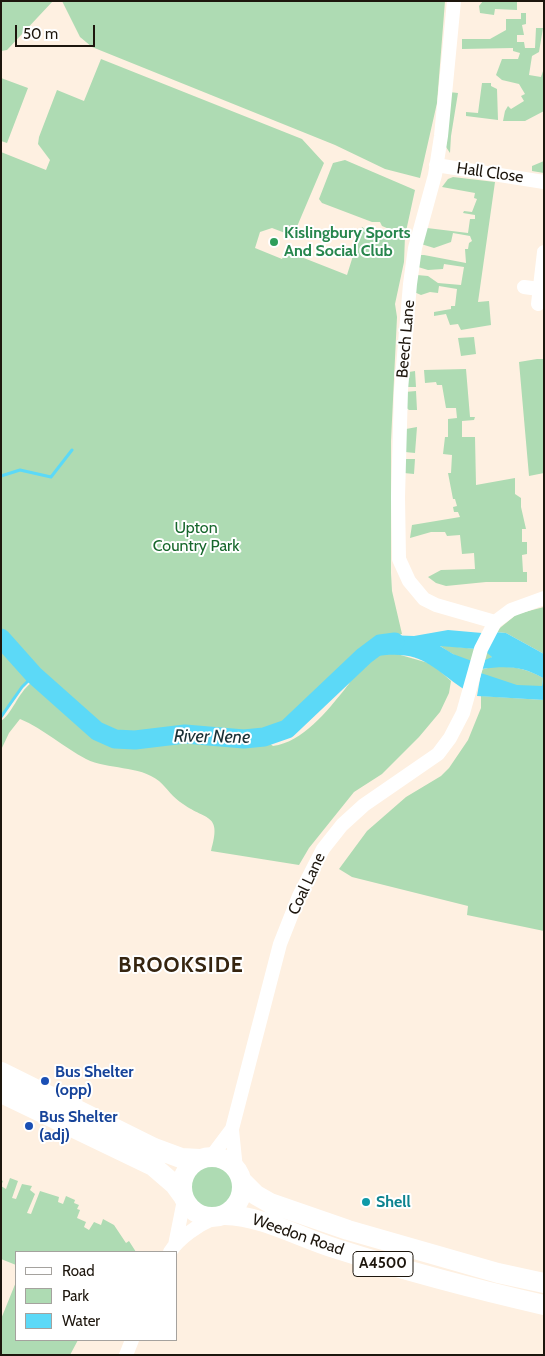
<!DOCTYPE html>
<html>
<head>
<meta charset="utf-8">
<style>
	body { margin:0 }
	#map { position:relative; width:545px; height:1356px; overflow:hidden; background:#fef0e1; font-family:Cabin,sans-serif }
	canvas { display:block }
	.frame { position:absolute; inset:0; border:2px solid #1d160d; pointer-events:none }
	.legend { position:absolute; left:15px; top:1251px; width:162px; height:90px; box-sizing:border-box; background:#fff; border:1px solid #a5a29e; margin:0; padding:6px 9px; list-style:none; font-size:15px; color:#1d160d }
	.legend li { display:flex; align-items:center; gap:10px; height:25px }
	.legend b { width:25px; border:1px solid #a5a29e }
	.scale { position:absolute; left:15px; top:25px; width:80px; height:22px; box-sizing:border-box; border:2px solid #1d160d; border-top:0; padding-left:6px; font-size:15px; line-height:18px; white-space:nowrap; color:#1d160d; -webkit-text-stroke:4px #fff; paint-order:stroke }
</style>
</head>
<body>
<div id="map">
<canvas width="545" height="1356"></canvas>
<div class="frame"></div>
<ul class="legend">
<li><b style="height:6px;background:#fff"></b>Road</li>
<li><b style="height:14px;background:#aedbb3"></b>Park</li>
<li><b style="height:14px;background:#5cd9f7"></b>Water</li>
</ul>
<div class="scale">50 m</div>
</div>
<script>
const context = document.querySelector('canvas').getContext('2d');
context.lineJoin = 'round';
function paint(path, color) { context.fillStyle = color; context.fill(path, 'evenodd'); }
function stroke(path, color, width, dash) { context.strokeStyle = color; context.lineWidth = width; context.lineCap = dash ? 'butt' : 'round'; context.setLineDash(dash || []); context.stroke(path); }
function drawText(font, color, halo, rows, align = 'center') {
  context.font = font + ' Cabin,sans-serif'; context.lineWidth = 4; context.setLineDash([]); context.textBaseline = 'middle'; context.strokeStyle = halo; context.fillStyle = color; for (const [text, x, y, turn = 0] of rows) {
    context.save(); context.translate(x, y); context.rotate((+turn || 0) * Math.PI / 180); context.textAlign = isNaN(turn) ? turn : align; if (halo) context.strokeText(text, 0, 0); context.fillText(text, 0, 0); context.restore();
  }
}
paint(new Path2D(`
	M1 1H53L7 50 1 51Z
	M62 1H445L437 103 420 178 385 169 335 145 92 47 80 37Z
	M483 1H517V10L495 9 494 15 480 13 479 6Z
	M521 13H526V24L522 25 524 35H517V42H524L525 48H535L536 28H543L539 52 532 56 529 75 541 77 544 68V111L525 121H503L505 111 508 106 511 109 524 101 521 96 525 94 519 84 502 80 496 75 502 59H518L520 53 513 51V48L462 49V39H490L506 30V19H521Z
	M101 59 302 139 324 163 293 236 272 228 260 232 255 248 282 259 286 251 347 275 362 227 370 232 385 235 389 229 382 226 380 222H372L322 203 319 199 333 163 345 160 415 190 405 236 404 262 395 304 397 317 391 441V573L392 591 402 634 385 635 373 640 355 655 287 729 264 737 229 739 185 734 135 740 115 739 97 731 34 675 22 687 1 717V152L46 170 50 160 38 144 39 137 57 90 84 101Z
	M1 78 28 88 7 143 1 141Z
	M482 83H491V86L497 89 498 120 466 116V112L478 113Z
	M449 92 458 93 451 136 450 153 446 147Z
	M544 161V173L532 171V166Z
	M453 177 495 182 478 302 489 301 491 325 461 330 458 324 450 325 446 314 434 316V312L451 309V306H455L457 289 439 286 438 293 430 292 421 295 414 292 417 275 428 276 438 283 461 285 464 267 444 264 443 269 428 270 418 267 419 255H424L466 263 465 249H468L469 243 472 241 470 236 453 233 451 242 434 248 421 244 427 228 468 233 470 219H475V215L463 213 464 211 472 212 477 199 474 198 475 193 442 187 448 179Z
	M474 337 476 354 461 356 458 338Z
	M537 359H544V473L529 476 519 362Z
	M466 369 470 417H475L474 420 462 421V437H475L476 485 515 478V494L521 498V507L526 529H522V542H527V554L522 555 523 572H527V582H486L446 586 436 583 428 577 441 570 475 569 474 553 462 554 460 535 447 536 445 532H431L410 538 412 525 460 517 458 512H454L453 507 457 506 455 499H453L448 473H451L452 455 443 454 445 437H448V419L457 418 456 408H446L442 385H437L436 382 425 383 424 370Z
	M415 371 416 387H405L409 372Z
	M416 391 417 410H409L404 406 405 392Z
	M417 427 415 453 405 452 406 429Z
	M404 459H415L414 474 404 473Z
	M544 607V654L506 633 495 632 517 614Z
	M439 645 476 649 491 654 492 657C478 671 451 654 439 645Z
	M397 654 432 664 451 681 449 693 440 712 419 737 382 774 354 792 309 848 299 865 211 851C222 813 207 821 183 804 173 798 167 788 159 781 139 765 108 770 86 759 63 747 44 729 20 719L9 733 1 750V721C12 714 18 693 31 683H34L99 737 117 742H150L189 738 224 744H244L265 740 273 746C303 742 327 711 345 689 354 678 363 661 377 656 383 654 391 654 397 654Z
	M492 667C512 666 526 668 543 678L542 686C520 691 496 680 476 671Z
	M481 696 544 700V931L467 915 468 906 352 877 339 869 367 831 406 797 441 776 449 768 468 740 481 708Z
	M189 1188a22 22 0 1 1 44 0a22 22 0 1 1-44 0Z
	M10 1178 18 1181 12 1198 16 1199 22 1184 32 1186 30 1190 35 1194 27 1213 31 1214 40 1191 59 1197 58 1202 63 1204 66 1196 75 1200 74 1203 79 1205 77 1209 80 1210 77 1218 86 1222 84 1227 89 1230 94 1222 101 1225 103 1219 114 1225 126 1243 129 1241 136 1252H16V1265L1 1259V1180L3 1181 1 1186 6 1189Z
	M16 1282V1340H78L70 1355H1V1319Z`), '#aedbb3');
paint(new Path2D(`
	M448 630 482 633 476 649 440 646 453 654 472 661 465 690C430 667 424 650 377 656L367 645 385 635 414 636Z
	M495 632 506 633 544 654V700L477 696 481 673 517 685 542 686 543 678C522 666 506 666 482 669L485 660 492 657 486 652Z`), '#5cd9f7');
stroke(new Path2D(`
	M1 476 20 470 51 477 72 450
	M1 717 22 687 34 675`), '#5cd9f7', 3);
stroke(new Path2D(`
	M1 638 34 675 97 731 115 739 135 740 185 734 244 739 264 737 287 729 364 656 380 644 395 642`), '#5cd9f7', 19);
stroke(new Path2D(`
	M454 1 441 136 435 175 415 248 410 284 401 390 398 497 399 559 409 581 424 599 436 605 495 622
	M436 165 544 182
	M524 287 539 289
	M538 304 544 252
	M232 1130 236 1169
	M211 1157 232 1129 280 944 299 896 323 849 342 825 364 805 438 754 450 738 463 713 481 649 495 622 511 610 544 598
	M175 1245 184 1200
	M170 1252C179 1238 198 1225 214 1218
	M126 1355 132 1340`), '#fff', 14);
stroke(new Path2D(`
	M1 1072 154 1148 181 1158 200 1159
	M1 1093 153 1166 175 1185 183 1196
	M182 1187a30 30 0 1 1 60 0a30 30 0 1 1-60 0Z
	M241 1180 256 1195 270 1203 348 1230 498 1273 544 1283
	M225 1215C264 1216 300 1238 337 1249 406 1271 474 1289 544 1305`), '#fff', 20);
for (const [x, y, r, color] of [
	[274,242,5,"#2e9e5b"],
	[45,1081,5,"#1a4fb4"],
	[29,1126,5,"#1a4fb4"],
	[366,1202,5,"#0f9aa8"]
]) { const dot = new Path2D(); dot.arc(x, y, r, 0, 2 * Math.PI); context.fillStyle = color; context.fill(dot); stroke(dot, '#fff', 2); }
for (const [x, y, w] of [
	[383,1264,60]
]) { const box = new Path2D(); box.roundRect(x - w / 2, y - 12.5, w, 25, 4); context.fillStyle = '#fff'; context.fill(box); stroke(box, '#1d160d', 1); }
drawText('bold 15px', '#1d160d', null, [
	["A4500",383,1264]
]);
drawText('16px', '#1d160d', '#fff', [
	["Hall Close",490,173,8],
	["Beech Lane",406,339,-85],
	["Coal Lane",307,884,-65],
	["Weedon Road",298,1235,19]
]);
drawText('bold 16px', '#27864d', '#fff', [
	["Kislingbury Sports",284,233],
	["And Social Club",284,251]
], 'left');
drawText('16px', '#17672c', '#fff', [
	["Upton",196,528],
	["Country Park",196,546]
]);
drawText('bold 16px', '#164399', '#fff', [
	["Bus Shelter",55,1072],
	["(opp)",55,1090],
	["Bus Shelter",39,1117],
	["(adj)",39,1135]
], 'left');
drawText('bold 16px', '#0d838f', '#fff', [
	["Shell",376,1202]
], 'left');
drawText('italic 18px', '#1a2f35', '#fff', [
	["River Nene",212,737,1]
]);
context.letterSpacing = '1px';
drawText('bold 21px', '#362510', '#fff', [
	["BROOKSIDE",181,966]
]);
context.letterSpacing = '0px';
</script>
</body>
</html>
